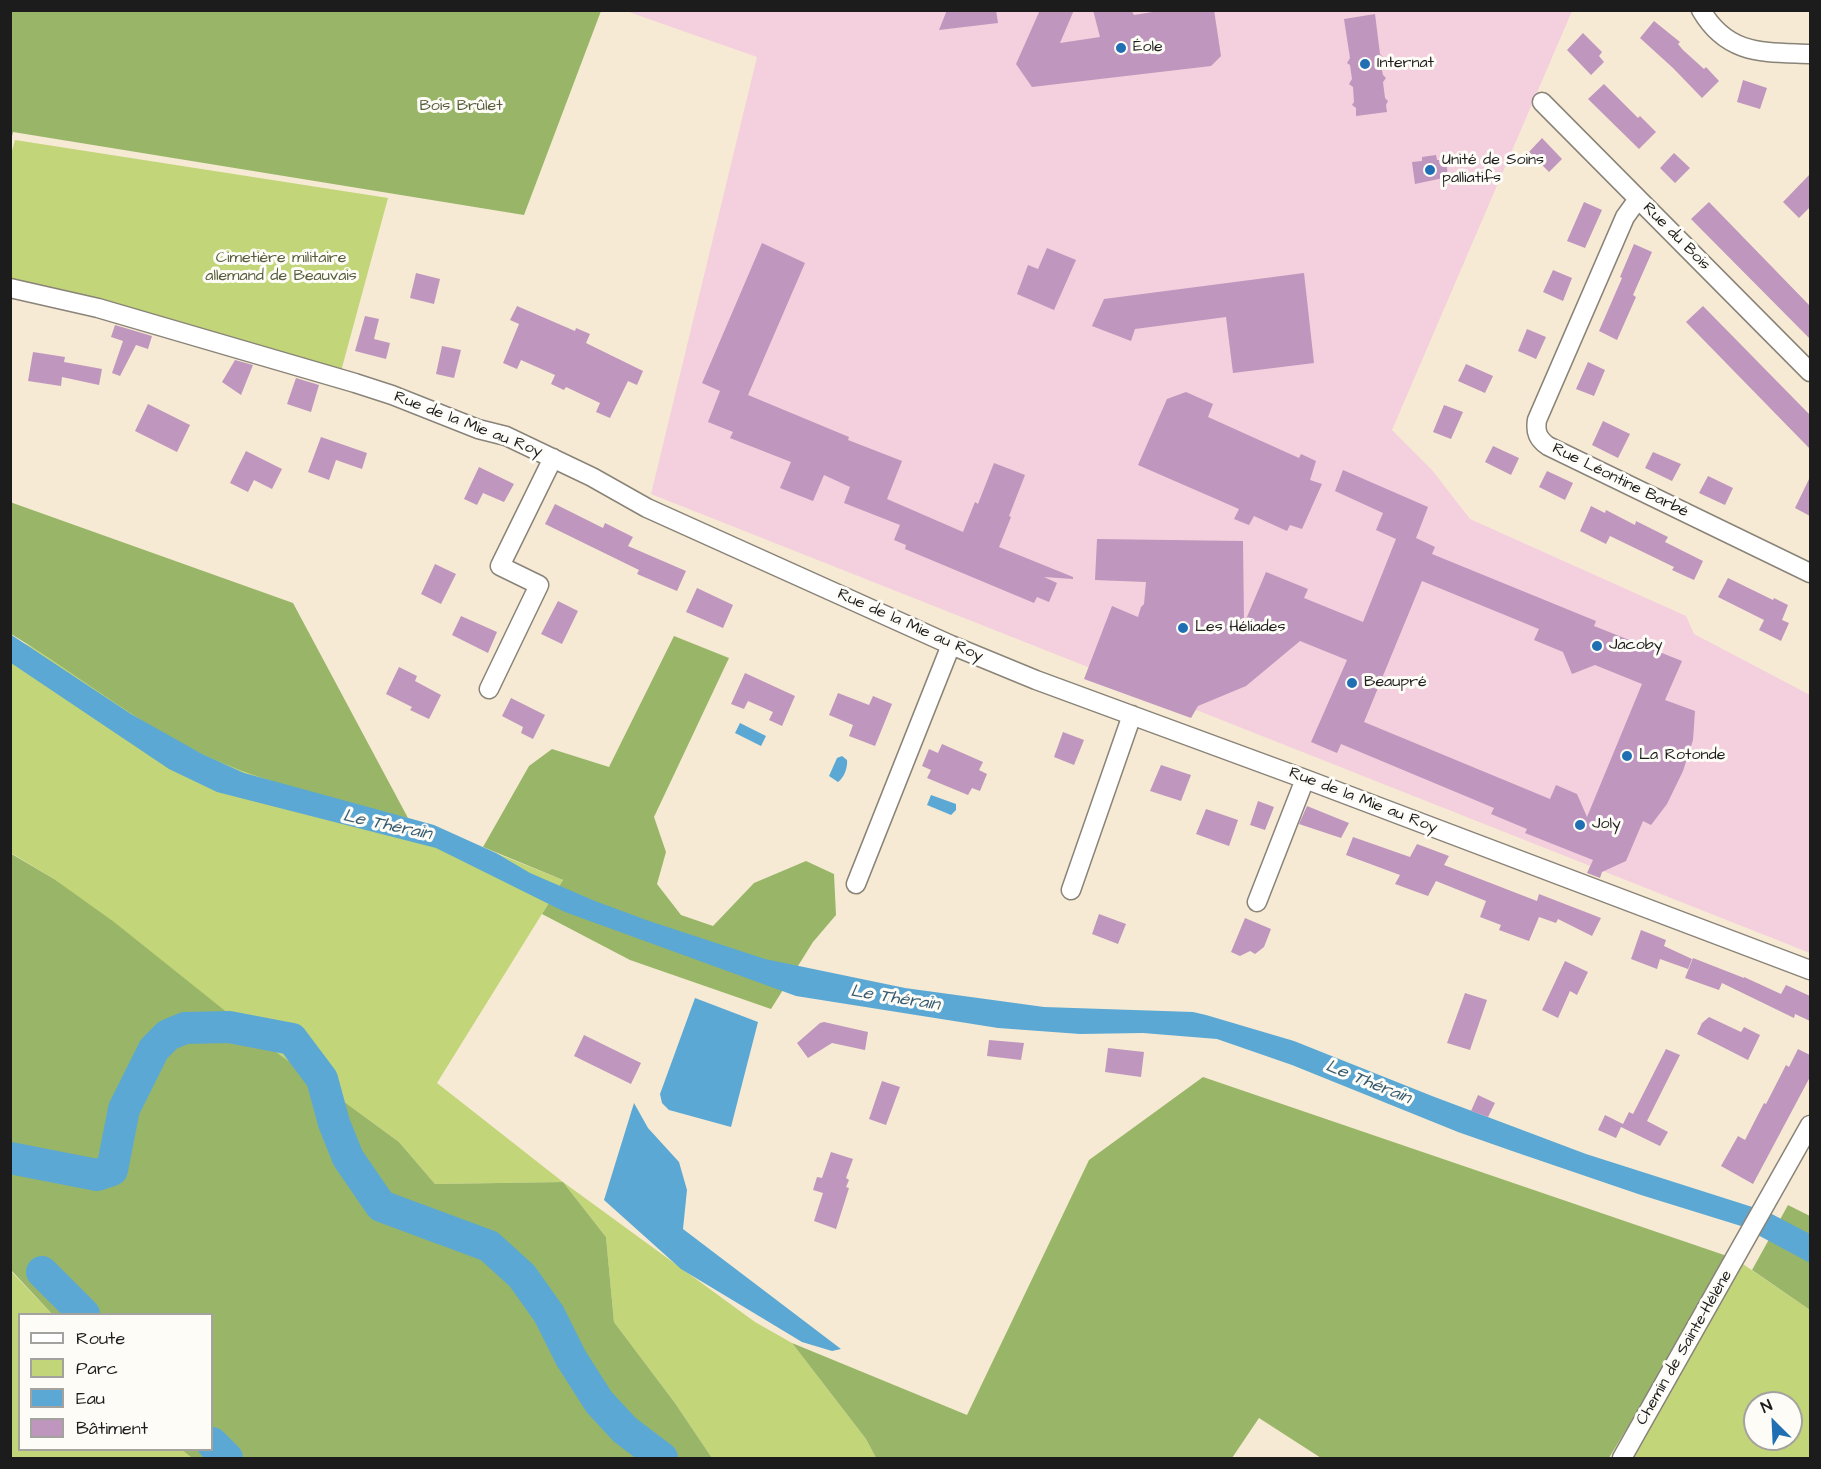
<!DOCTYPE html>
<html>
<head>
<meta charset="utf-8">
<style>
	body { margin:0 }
	#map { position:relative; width:1821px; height:1469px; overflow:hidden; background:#f6ead4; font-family:"Architects Daughter",sans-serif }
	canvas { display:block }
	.frame { position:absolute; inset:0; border:12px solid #1c1c1c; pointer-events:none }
	.legend { position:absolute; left:18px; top:1313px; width:195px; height:138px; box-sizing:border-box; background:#fdfcf7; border:2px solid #a3a29f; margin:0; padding:8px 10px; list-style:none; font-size:18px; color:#1c1c1c }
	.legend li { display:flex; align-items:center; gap:12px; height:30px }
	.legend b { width:30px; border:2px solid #a3a29f }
	.north { position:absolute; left:1743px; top:1391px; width:60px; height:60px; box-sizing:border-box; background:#fdfcf7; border:2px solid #a3a29f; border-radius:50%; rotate:336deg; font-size:16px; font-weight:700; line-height:24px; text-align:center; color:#1c1c1c }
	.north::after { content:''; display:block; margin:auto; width:21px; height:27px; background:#1f6fb2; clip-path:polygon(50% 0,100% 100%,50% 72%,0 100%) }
</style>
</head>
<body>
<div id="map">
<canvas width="1821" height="1469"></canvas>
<div class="frame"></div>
<ul class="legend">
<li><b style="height:8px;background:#fff"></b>Route</li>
<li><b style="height:16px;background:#c2d578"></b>Parc</li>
<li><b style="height:16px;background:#5ba8d4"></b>Eau</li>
<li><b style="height:16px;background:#bf96bd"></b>Bâtiment</li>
</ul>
<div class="north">N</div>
</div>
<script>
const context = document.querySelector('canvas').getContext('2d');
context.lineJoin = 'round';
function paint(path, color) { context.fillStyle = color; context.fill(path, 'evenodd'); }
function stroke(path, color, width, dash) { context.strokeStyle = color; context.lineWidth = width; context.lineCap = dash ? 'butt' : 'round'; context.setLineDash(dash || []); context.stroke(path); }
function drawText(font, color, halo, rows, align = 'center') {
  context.font = font + ' "Architects Daughter",sans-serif'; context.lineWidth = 6; context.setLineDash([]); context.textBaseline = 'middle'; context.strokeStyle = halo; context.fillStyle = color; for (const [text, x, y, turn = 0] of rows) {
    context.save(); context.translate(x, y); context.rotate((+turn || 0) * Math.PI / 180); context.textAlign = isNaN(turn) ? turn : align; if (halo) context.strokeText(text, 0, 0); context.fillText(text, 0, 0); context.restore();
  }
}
paint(new Path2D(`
	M626 11H1572L1392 430 1432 470 1470 519 1686 616 1694 634 1810 695V953L651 494 757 57Z`), '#f4cfdd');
paint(new Path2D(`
	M15 140 388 198 340 375 11 278 10 158Z
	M10 637 408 818 563 880 437 1083 563 1182 755 1322 792 1343 866 1439 876 1458H712L675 1403 614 1322 606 1237 563 1182 435 1184 399 1142 279 1054 54 879 11 853Z
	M1737 1260 1810 1310V1458H1625ZM1755 1403H1791V1439H1755Z
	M10 1270 52 1314H20V1450H182L192 1458H11Z`), '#c2d578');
paint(new Path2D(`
	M11 10H601V11L524 215 13 132 11 140Z
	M10 502 293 603 408 818C339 800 269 785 204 755 135 722 76 673 11 634Z
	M674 636 729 658 654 817 666 852 657 884 681 915 713 926 754 883 806 861 834 874 836 915 813 942 771 1009 630 960 542 914 563 880 483 847 529 766 552 749 609 767Z
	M10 853 54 879 114 922 279 1054 399 1142 435 1184 563 1182 606 1237 614 1322 675 1403 712 1458H192L182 1450H212V1314H52L11 1270Z
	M1203 1077 1730 1257 1609 1458H1321L1259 1418 1232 1458H876L866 1439 792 1343 967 1415 1089 1160Z
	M1788 1205 1810 1216V1310L1752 1270Z`), '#99b668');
paint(new Path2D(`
	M10 634 131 714 202 754 244 773 434 825 496 853 530 873 595 901 649 921 765 959 905 988 1044 1007 1193 1012 1206 1015 1294 1041 1432 1096 1586 1154 1768 1212 1810 1234V1263L1741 1226 1641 1195 1515 1152 1458 1132 1292 1065 1217 1039 1143 1033 1080 1034 998 1028 796 996 565 912 436 848 217 792 169 769 11 663Z
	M740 723 766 736 761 746 735 733Z
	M842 756 847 760C848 767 844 778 838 782L829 776 837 758Z
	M931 795 956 804V810L951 815 927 805Z
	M695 998 758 1022 731 1127 669 1110 662 1103 660 1094Z
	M634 1103 648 1128 679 1162 687 1190 683 1229 841 1349 832 1351 802 1342 681 1269 604 1200Z`), '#5ba8d4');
stroke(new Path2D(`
	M10 1158 97 1175 112 1170 124 1109 154 1049 168 1035 185 1028 229 1027 292 1039 322 1079 334 1123 348 1158 381 1206 489 1246 522 1276 549 1314 571 1358 599 1402 625 1430 662 1458
	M42 1272 84 1314
	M212 1443 227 1458`), '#5ba8d4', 32);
paint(new Path2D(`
	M947 10H996L998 23 939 30Z
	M1040 10H1074L1060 43 1100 37 1093 10H1131L1134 15 1165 10H1214L1221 56 1211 66 1032 87 1016 64Z
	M1375 14 1380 54 1383 57 1380 61 1383 75 1386 78 1383 82 1385 98 1388 101 1386 105 1387 112 1356 116V108L1352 105 1354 102 1353 87 1349 84 1352 79 1350 65 1347 63 1350 58 1344 19Z
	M1654 21 1680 42 1678 44 1683 50 1704 69 1706 67 1719 81 1702 98 1673 68 1640 38Z
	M1583 33 1602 52 1599 56 1604 62 1591 75 1567 50Z
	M1743 80 1767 88 1760 109 1737 102Z
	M1604 84 1638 118 1640 116 1656 132 1639 149 1588 99Z
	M1542 138 1562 159 1549 172 1529 152Z
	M1674 153 1690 168 1675 183 1660 168Z
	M1436 155 1437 160H1446L1448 177 1415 184 1412 162 1422 161V157Z
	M1810 174V207L1799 218 1783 202Z
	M1584 202 1602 210 1585 248 1567 241Z
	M1709 202 1810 306V339L1691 219Z
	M762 243 805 263 748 395 849 437 848 440 902 461 887 499 963 532 975 502 978 504 994 463 1025 475 1009 516 1011 517 999 547 1073 577V579L1044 577 1057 583 1049 602 1037 597 1034 603 905 549 906 545 894 540 900 525 844 503 850 487 824 475 813 501 780 488 791 462 730 438 733 432 708 422 720 391 702 383Z
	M1634 244 1652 252 1633 295 1636 297 1617 340 1599 331 1622 278 1620 277Z
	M1047 248 1076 260 1054 310 1017 294 1028 265 1038 269Z
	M1553 270 1572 278 1563 301 1543 292Z
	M416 273 440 279 434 304 410 298Z
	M1304 273 1314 363 1233 373 1226 317 1135 329 1131 341 1092 326 1104 299Z
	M517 306 575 331 576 328 590 334 586 343 643 371 637 385 628 381 610 418 596 412 600 403 566 387 564 390 551 384 555 375 521 360 517 369 503 363 519 324 510 320Z
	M1703 306 1810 415V449L1686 322Z
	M365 316 379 319 374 339 390 343 386 359 355 351Z
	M115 325 152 336 148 349 136 345 120 376 112 373 123 341 111 337Z
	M1527 329 1546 337 1536 359 1518 351Z
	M442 346 461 350 454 378 436 374Z
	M33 352 65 357 64 362 102 369 99 385 62 377 61 386 28 381Z
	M235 360 253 365 241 395 222 382Z
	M1588 362 1605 370 1594 396 1576 389Z
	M1466 364 1493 376 1485 393 1458 381Z
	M296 378 319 385 311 412 287 404Z
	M1186 392 1213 404 1208 417 1299 458 1301 454 1316 461 1310 480 1322 484 1302 529 1290 525 1287 531 1254 516 1249 525 1234 519 1239 509 1138 465 1167 399Z
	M148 404 190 425 177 452 135 431Z
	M1444 405 1463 412 1451 439 1433 432Z
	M1603 421 1630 434 1618 458 1592 445Z
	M321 437 367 453 362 469 336 460 329 480 308 472Z
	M1493 446 1519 458 1511 475 1485 462Z
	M246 451 282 469 272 489 254 480 248 492 230 483Z
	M1653 452 1681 464 1672 481 1645 468Z
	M479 467 514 484 504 502 483 493 477 505 464 499Z
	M1343 470 1428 507 1416 538 1435 547 1432 554 1596 621 1594 626 1682 661 1665 700 1695 711 1693 740 1683 771 1667 804 1651 825 1643 821 1626 861 1602 872 1600 878 1587 873 1593 860 1525 833 1527 829 1491 814 1494 808 1341 744 1337 753 1311 742 1347 660 1300 641 1246 686 1198 706 1191 718 1084 679 1112 606 1138 617 1141 607 1144 604 1146 582 1095 580 1097 539 1243 541 1244 624 1266 572 1308 589 1304 598 1363 622 1396 539 1376 530 1383 513 1335 491ZM1422 581 1539 629 1534 640 1563 652 1572 674 1595 665 1642 684 1587 817 1577 794 1556 785 1550 799 1364 722Z
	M1547 471 1573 483 1565 500 1539 487Z
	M1708 476 1733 488 1725 505 1699 493Z
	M1810 477V516L1795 508Z
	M555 504 603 528 605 523 633 537 628 546 686 571 677 591 637 574 639 570 545 524Z
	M1591 506 1605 513 1606 510 1635 525 1636 521 1668 537 1665 542 1703 561 1694 580 1672 570 1674 567 1610 536 1606 544 1580 531Z
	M435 564 456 574 441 604 421 594Z
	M1728 578 1773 600 1774 598 1788 605 1782 620 1789 623 1781 641 1759 630 1764 620 1718 597Z
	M697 588 733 605 723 628 686 612Z
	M558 601 578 611 562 644 541 634Z
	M461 616 497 632 488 653 452 635Z
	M399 667 417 676 415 681 441 695 429 719 410 710 412 707 386 694Z
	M745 673 795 696 782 726 769 720 773 712 748 701 744 709 731 704Z
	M838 693 869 705 873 696 892 704 875 746 849 736 853 725 829 715Z
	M511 698 545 715 533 739 521 733 523 727 502 716Z
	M1063 732 1084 740 1074 765 1054 757Z
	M942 744 983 762 979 770 987 774 980 791 972 788 968 795 927 778 931 770 922 766 929 749 938 753Z
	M1161 765 1191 775 1181 801 1150 791Z
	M1258 801 1274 807 1265 830 1250 825Z
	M1307 806 1349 823 1341 838 1299 824Z
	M1206 809 1238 820 1229 846 1196 834Z
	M1353 837 1410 857 1417 844 1449 856 1444 865 1537 901 1539 894 1601 918 1592 936 1558 919 1556 923 1539 917 1529 941 1499 930 1501 925 1480 917 1486 901 1436 881 1428 896 1395 884 1400 875 1346 855Z
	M1099 914 1126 924 1118 944 1092 934Z
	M1245 918 1271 929 1264 947 1255 954 1250 951 1240 956 1231 952Z
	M1641 930 1666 940 1664 946 1692 959 1688 969 1660 959 1657 969 1631 959Z
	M1693 958 1744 978V977L1781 994 1786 985 1810 996V1021L1795 1014 1794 1018 1722 983 1719 990 1685 978Z
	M1565 961 1588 972 1577 995 1570 991 1558 1018 1542 1010Z
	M1465 993 1487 1000 1470 1050 1447 1043Z
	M1709 1017 1741 1032 1744 1027 1760 1035 1748 1060 1697 1034 1702 1023Z
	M824 1022 868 1032 865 1050 832 1043 808 1058 797 1043 820 1023Z
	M584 1035 641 1063 631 1084 574 1056Z
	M989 1040 1024 1043 1021 1060 987 1056Z
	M1108 1048 1144 1052 1141 1077 1105 1072Z
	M1666 1049 1680 1055 1647 1121 1668 1132 1660 1146 1621 1127 1616 1138 1598 1130 1605 1115 1623 1124 1629 1112 1633 1114Z
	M1798 1049 1810 1055V1077L1753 1184 1721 1166 1738 1136 1745 1140 1764 1103 1766 1104 1786 1065 1789 1067Z
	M882 1081 900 1087 886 1125 869 1119Z
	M1478 1095 1495 1103 1488 1117 1471 1111Z
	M831 1152 853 1159 846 1178 849 1180 846 1187 849 1188 836 1229 814 1221 823 1193 813 1190 817 1177 822 1178Z`), '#bf96bd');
const minor = new Path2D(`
	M1701 10C1728 56 1764 52 1810 54
	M1542 102 1810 372
	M1638 199 1625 217 1537 420C1535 432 1538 439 1548 446L1810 573
	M10 288 98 308 355 383 392 395 478 429 506 436 592 477 647 508 951 645 1036 680 1305 779 1810 970
	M489 689 539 585 500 566 553 458
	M856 884 951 645
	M1071 890 1132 715
	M1257 902 1305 779
	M1622 1458 1810 1125`);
stroke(minor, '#898378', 21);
stroke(minor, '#fff', 18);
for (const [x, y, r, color] of [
	[1121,48,6,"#1f6fb2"],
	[1365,64,6,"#1f6fb2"],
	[1430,170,6,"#1f6fb2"],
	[1183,628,6,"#1f6fb2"],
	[1597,646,6,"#1f6fb2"],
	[1352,683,6,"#1f6fb2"],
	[1627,756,6,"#1f6fb2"],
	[1580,825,6,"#1f6fb2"]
]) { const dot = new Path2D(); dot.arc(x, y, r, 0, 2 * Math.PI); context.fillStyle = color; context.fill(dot); stroke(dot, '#fdfcf7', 2); }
drawText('16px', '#1c1c1c', '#fdfcf7', [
	["Éole",1133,48],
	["Internat",1377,64],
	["Unité de Soins",1442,161],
	["palliatifs",1442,179],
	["Les Héliades",1195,628],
	["Jacoby",1609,646],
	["Beaupré",1364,683],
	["La Rotonde",1639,756],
	["Joly",1592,825]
], 'left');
drawText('16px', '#565d3c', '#fdfcf7', [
	["Bois Brûlet",461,107],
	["Cimetière militaire",281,259],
	["allemand de Beauvais",281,277]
]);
drawText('16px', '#1c1c1c', '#fdfcf7', [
	["Rue du Bois",1676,237,45],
	["Rue de la Mie au Roy",468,425,21],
	["Rue Léontine Barbé",1620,481,26],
	["Rue de la Mie au Roy",910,626,24],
	["Rue de la Mie au Roy",1363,801,21],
	["Chemin de Sainte-Hélène",1685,1348,-60]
]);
drawText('italic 18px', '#385b6f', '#fdfcf7', [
	["Le Thérain",387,826,12],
	["Le Thérain",895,999,9],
	["Le Thérain",1368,1083,22]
]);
</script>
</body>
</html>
